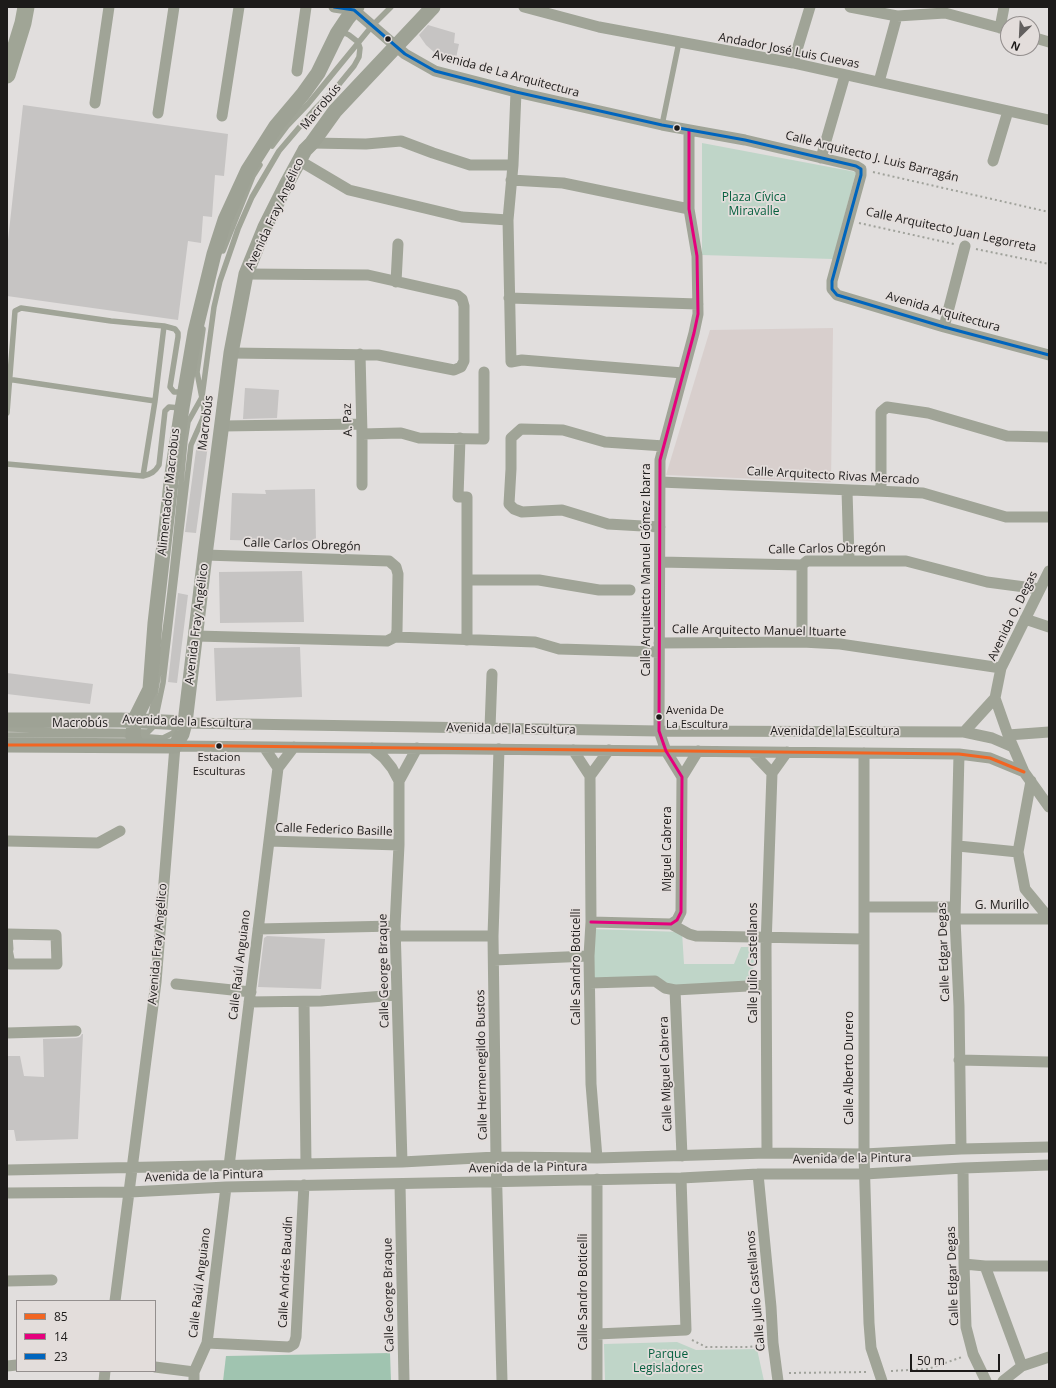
<!DOCTYPE html>
<html>
<head>
<meta charset="utf-8">
<style>
	body { margin:0 }
	#map { position:relative; width:1056px; height:1388px; overflow:hidden; background:#e1dedd; font-family:"Open Sans",sans-serif }
	canvas { display:block }
	.frame { position:absolute; inset:0; border:8px solid #1d1b1a; pointer-events:none }
	.legend { position:absolute; left:16px; top:1300px; width:140px; height:72px; box-sizing:border-box; background:#e3dddb; border:1px solid #948f8e; margin:0; padding:5px 7px; list-style:none; font-size:12px; color:#1d1b1a }
	.legend li { display:flex; align-items:center; gap:8px; height:20px }
	.legend b { width:20px; border:1px solid #948f8e }
	.north { position:absolute; left:1000px; top:16px; width:40px; height:40px; box-sizing:border-box; background:#e3dddb; border:1px solid #948f8e; border-radius:50%; rotate:204deg; font-size:11px; font-weight:700; line-height:16px; text-align:center; color:#1d1b1a }
	.north::after { content:''; display:block; margin:auto; width:14px; height:18px; background:#625f5e; clip-path:polygon(50% 0,100% 100%,50% 72%,0 100%) }
	.scale { position:absolute; left:910px; top:1354px; width:90px; height:18px; box-sizing:border-box; border:2px solid #1d1b1a; border-top:0; padding-left:5px; font-size:12px; line-height:14px; white-space:nowrap; color:#1d1b1a; -webkit-text-stroke:3px #e3dddb; paint-order:stroke }
</style>
</head>
<body>
<div id="map">
<canvas width="1056" height="1388"></canvas>
<div class="frame"></div>
<ul class="legend">
<li><b style="height:5px;background:#f26522"></b>85</li>
<li><b style="height:5px;background:#e5007d"></b>14</li>
<li><b style="height:5px;background:#0065bd"></b>23</li>
</ul>
<div class="north">N</div>
<div class="scale">50 m</div>
</div>
<script>
const context = document.querySelector('canvas').getContext('2d');
context.lineJoin = 'round';
function paint(path, color) { context.fillStyle = color; context.fill(path, 'evenodd'); }
function stroke(path, color, width, dash) { context.strokeStyle = color; context.lineWidth = width; context.lineCap = dash ? 'butt' : 'round'; context.setLineDash(dash || []); context.stroke(path); }
function drawText(font, color, halo, rows, align = 'center') {
  context.font = font + ' "Open Sans",sans-serif'; context.lineWidth = 3.5; context.setLineDash([]); context.textBaseline = 'middle'; context.strokeStyle = halo; context.fillStyle = color; for (const [text, x, y, turn = 0] of rows) {
    context.save(); context.translate(x, y); context.rotate((+turn || 0) * Math.PI / 180); context.textAlign = isNaN(turn) ? turn : align; if (halo) context.strokeText(text, 0, 0); context.fillText(text, 0, 0); context.restore();
  }
}
paint(new Path2D(`
	M833 328 831 482 666 475 710 330Z`), '#d8cfcd');
paint(new Path2D(`
	M702 143 856 172 833 259 702 255Z
	M592 929 682 932 684 964H734L741 947H754L753 984 667 986 591 979Z
	M677 1342 696 1350 757 1349 764 1381H605L604 1344Z`), '#bfd5c8');
paint(new Path2D(`
	M390 1353 391 1381H223L226 1356Z`), '#a0c4b0');
paint(new Path2D(`
	M428 25 455 33 454 43 459 44 456 58 435 53 426 45 419 35Z
	M23 105 228 134 224 176 215 175 212 217 203 216 201 243 188 241 178 320 7 296V249Z
	M245 388 279 390 277 418 243 419Z
	M197 443 208 445 196 533 185 532Z
	M315 489 316 541 266 542V541L230 540 232 493 266 494 265 490Z
	M302 571 304 622 220 623 219 572Z
	M178 593 188 595 177 683 168 682Z
	M300 647 302 697 216 701 214 648Z
	M7 673 93 684 90 704 7 694Z
	M267 936 325 939 321 989 258 987 264 938Z
	M82 1034H83L78 1139 16 1141 14 1130H7V1056H20L24 1076 44 1077 43 1039 76 1038 80 1037Z`), '#c6c4c3');
stroke(new Path2D(`
	M873 172 1049 212
	M859 223 954 244
	M976 249 1049 264
	M692 1340 706 1347H748L762 1345
	M891 1371 928 1369 962 1357
	M789 1373 868 1372`), '#a0a29b', 2, [2, 3]);
stroke(new Path2D(`
	M662 125 679 42
	M272 146 287 126 308 104 372 26 391 7
	M223 251 253 176 260 165
	M7 379 155 401
	M7 413 15 311 21 308 111 321 164 326 175 329 178 333V337L170 387 174 392H183
	M7 464 143 476 155 401 164 326
	M143 476C151 474 155 472 159 465L165 411 169 407 181 408
	M150 720C169 629 176 534 185 441L188 422 202 397 214 307 220 281 238 229 252 197 279 151 314 110 336 88 354 66 359 57 360 48 358 42 349 35 343 32 340 33
	M7 729 148 732 154 726 163 683 191 445 203 418 204 409 197 372 203 329
	M7 735H124L163 738 173 733 178 724`), '#a0a497', 5.5);
stroke(new Path2D(`
	M334 7 354 10 405 54 435 71 516 92 662 125 745 140 856 166 861 169V175L832 281V289L837 295 944 327 1049 355
	M524 7 599 27 793 63 1049 120
	M850 7 897 16 945 13 1008 30
	M1000 28 1004 7
	M1032 37 1049 42
	M793 63 810 7
	M297 71 306 7
	M879 82 897 16
	M516 92 513 165 508 220 511 362 522 360 683 373
	M95 103 109 7
	M158 113 174 7
	M222 116 239 7
	M312 143 366 144 401 141 433 153 470 165H513
	M821 158 845 75
	M300 161 349 190 462 217 508 220
	M993 161 1008 111
	M511 180 563 183 689 209
	M396 282 398 244
	M509 298 698 304
	M944 327 965 246
	M231 353 378 355 454 370 461 367 464 361V306L462 299 457 295 368 275 246 274
	M360 354 362 434V485
	M222 426 361 424
	M362 434 401 433 419 438 484 439V372
	M460 438 458 497H467V640
	M660 482 923 493 1006 517H1049
	M847 490 849 560
	M881 491V412L887 407 928 413 1007 436 1049 437
	M660 527 608 524 562 510 522 512 514 509 509 504 511 469V438L521 429 563 430 605 442 664 446
	M205 555 389 561 396 567 398 574 397 631 395 637
	M660 562 802 565 807 561H906L987 582 1040 589
	M802 565V642
	M467 580H539L599 590H630
	M1025 619 1049 627
	M196 636 387 641 395 637 535 642 559 649 659 652
	M659 643 802 642 840 644 1001 668
	M995 698 1008 735 1024 772 1049 807
	M185 723 659 731 964 732 992 738 1013 747
	M490 728 492 674
	M964 732 995 698 1001 668 1049 571
	M1008 735 1049 732
	M264 747 278 768
	M372 748 384 758 392 768 399 781V845L395 926 402 1162
	M499 749 493 936 496 1157 502 1381
	M573 750 590 776 591 922 589 956 591 1084 597 1158
	M752 752 772 773
	M864 753V1154L869 1323 871 1348 882 1381
	M959 754 955 919 959 1006 961 1149
	M590 776 609 750
	M682 777 698 751
	M399 781 417 748
	M1031 781 1018 852 1025 889 1049 918
	M7 841 98 843 120 831
	M269 841 399 845
	M958 846 1018 852
	M864 907H955
	M955 919H1049
	M591 922 671 924 677 920 681 912 682 777 666 751 659 731 660 460 694 333 698 314 697 256 689 209V130
	M671 924 689 934 696 936 863 939
	M258 929 395 926
	M395 936H493
	M7 949 10 964H57L56 935 7 934 8 949
	M494 960 589 956
	M590 983 655 981 665 988 675 990 766 985
	M176 984 251 992
	M675 990 682 1156
	M249 1002 321 1001 397 995
	M304 1002 306 1164
	M7 1033 76 1031
	M959 1060 1049 1062
	M767 1153 766 946 772 773 787 752
	M229 1166 278 768 294 747
	M963 1168 964 1264 966 1327 973 1354 986 1381
	M7 1170 402 1162 496 1157 597 1158 767 1153 864 1154 961 1149 1049 1147
	M758 1174 771 1307 773 1343 778 1381
	M597 1179V1381
	M400 1184 404 1381
	M7 1193 130 1192 226 1187 681 1178 758 1174H865L963 1168 1049 1165
	M964 1264 985 1266H1049
	M985 1266 1022 1366
	M7 1281 52 1280
	M115 1301 156 982 175 746 959 754 990 758 1024 772
	M597 1334 686 1330 681 1178
	M207 1343 289 1347 294 1344 296 1337 304 1185
	M7 1366 17 1365
	M155 1367 194 1372
	M104 1381 105 1371
	M194 1381V1372L207 1343 226 1187
	M1003 1381 1022 1366 1049 1357`), '#a0a497', 11);
stroke(new Path2D(`
	M7 720H121L185 723
	M7 745 175 746 182 734 185 723 205 555 231 353 246 274 265 227 286 185 305 150 312 143 335 111 433 7
	M137 745 133 736 134 721 150 689 155 623 172 474 182 408 195 332 214 254 225 220 248 170 276 126 303 94 318 73 337 34 347 19 357 7`), '#9ea295', 15);
stroke(new Path2D(`
	M7 75 23 23 26 7`), '#a0a596', 17);
stroke(new Path2D(`
	M7 745H137L959 754 990 758 1024 772`), '#f26522', 3);
stroke(new Path2D(`
	M591 922 671 924 677 920 681 912 682 777 666 751 659 731 660 460 694 333 698 314 697 256 689 209V130`), '#e5007d', 3);
stroke(new Path2D(`
	M334 7 354 10 405 54 435 71 516 92 662 125 745 140 856 166 861 169V175L832 281V289L837 295 944 327 1049 355`), '#0065bd', 3);
for (const [x, y, r, color] of [
	[388,39,3.5,"#1d1b1a"],
	[677,128,3.5,"#1d1b1a"],
	[659,717,3.5,"#1d1b1a"],
	[219,746,3.5,"#1d1b1a"]
]) { const dot = new Path2D(); dot.arc(x, y, r, 0, 2 * Math.PI); context.fillStyle = color; context.fill(dot); stroke(dot, '#e3dddb', 1.5); }
drawText('11px', '#1d1b1a', '#e3dddb', [
	["Avenida De",666,711],
	["La Escultura",666,725],
	["Estacion",219,758,"center"],
	["Esculturas",219,772,"center"]
], 'left');
drawText('12px', '#1d1b1a', '#e3dddb', [
	["Andador José Luis Cuevas",789,51,11],
	["Avenida de La Arquitectura",506,74,15],
	["Macrobús",321,107,-50],
	["Calle Arquitecto J. Luis Barragán",872,157,14],
	["Avenida Fray Angélico",275,214,-65],
	["Calle Arquitecto Juan Legorreta",951,230,12],
	["Avenida Arquitectura",943,312,16],
	["A. Paz",348,420,-92],
	["Macrobús",206,423,-83],
	["Calle Arquitecto Rivas Mercado",833,476,3],
	["Alimentador Macrobus",169,492,-84],
	["Calle Carlos Obregón",302,545,2],
	["Calle Carlos Obregón",827,549,-1],
	["Calle Arquitecto Manuel Gómez Ibarra",647,570,-90],
	["Avenida O. Degas",1013,616,-64],
	["Avenida Fray Angélico",197,624,-83],
	["Calle Arquitecto Manuel Ituarte",759,631,1],
	["Avenida de la Escultura",187,722,2],
	["Macrobús",80,724],
	["Avenida de la Escultura",511,729,1],
	["Avenida de la Escultura",835,732],
	["Calle Federico Basille",334,830,2],
	["Miguel Cabrera",668,849,-90],
	["G. Murillo",1002,906],
	["Avenida Fray Angélico",158,944,-85],
	["Calle Edgar Degas",944,952,-92],
	["Calle Julio Castellanos",754,963,-90],
	["Calle Raúl Anguiano",240,965,-83],
	["Calle Sandro Boticelli",577,967,-90],
	["Calle George Braque",384,971,-91],
	["Calle Hermenegildo Bustos",482,1065,-91],
	["Calle Alberto Durero",850,1068,-90],
	["Calle Miguel Cabrera",666,1074,-92],
	["Avenida de la Pintura",852,1159,-1],
	["Avenida de la Pintura",528,1168,-1],
	["Avenida de la Pintura",204,1176,-2],
	["Calle Andrés Baudín",286,1272,-87],
	["Calle Edgar Degas",953,1276,-92],
	["Calle Raúl Anguiano",200,1283,-83],
	["Calle Julio Castellanos",756,1291,-95],
	["Calle Sandro Boticelli",584,1292,-90],
	["Calle George Braque",389,1295,-91]
]);
drawText('12px', '#045f3e', '#e3dddb', [
	["Plaza Cívica",754,198],
	["Miravalle",754,212],
	["Parque",668,1355],
	["Legisladores",668,1369]
]);
</script>
</body>
</html>
